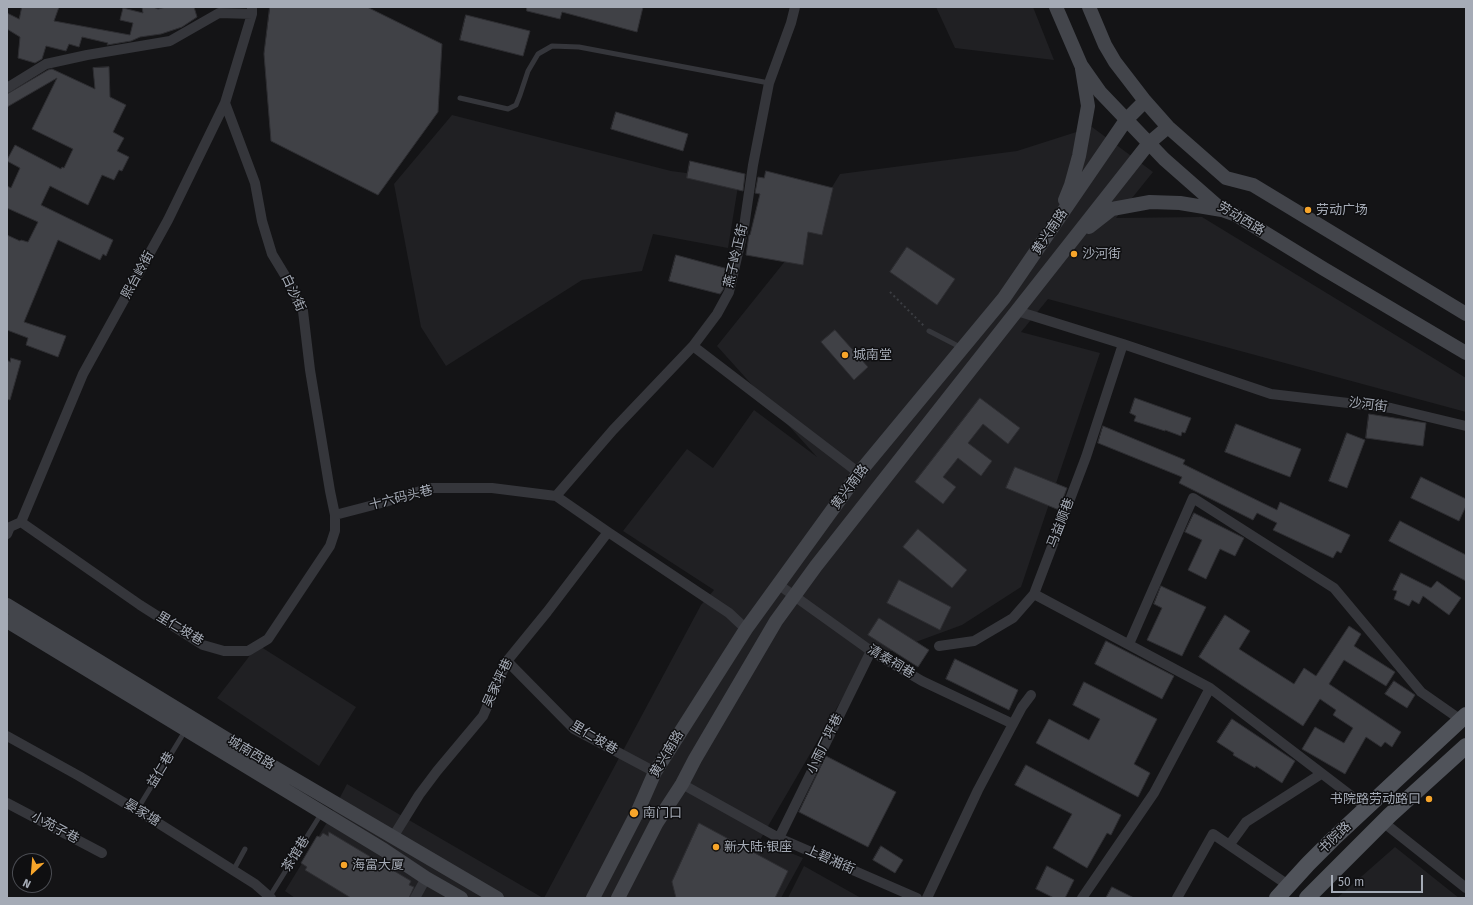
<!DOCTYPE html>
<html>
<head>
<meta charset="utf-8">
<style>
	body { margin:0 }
	#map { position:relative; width:1473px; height:905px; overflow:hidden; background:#141416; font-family:"Fira Sans",sans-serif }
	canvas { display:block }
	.frame { position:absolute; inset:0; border:8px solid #a5abb6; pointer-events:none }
	.north { position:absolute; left:12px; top:853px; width:40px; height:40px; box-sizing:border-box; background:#0f0f11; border:1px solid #4b4d53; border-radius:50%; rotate:206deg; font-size:11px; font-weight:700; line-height:16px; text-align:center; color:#a5abb6 }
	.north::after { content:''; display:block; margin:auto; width:14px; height:18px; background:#f7a52a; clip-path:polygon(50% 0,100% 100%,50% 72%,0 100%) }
	.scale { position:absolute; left:1331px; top:875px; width:92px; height:18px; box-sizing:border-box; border:2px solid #a5abb6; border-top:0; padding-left:5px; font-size:12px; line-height:14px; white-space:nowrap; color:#a5abb6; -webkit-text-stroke:3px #0f0f11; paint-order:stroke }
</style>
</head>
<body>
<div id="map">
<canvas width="1473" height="905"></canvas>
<div class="frame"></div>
<div class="north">N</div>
<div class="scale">50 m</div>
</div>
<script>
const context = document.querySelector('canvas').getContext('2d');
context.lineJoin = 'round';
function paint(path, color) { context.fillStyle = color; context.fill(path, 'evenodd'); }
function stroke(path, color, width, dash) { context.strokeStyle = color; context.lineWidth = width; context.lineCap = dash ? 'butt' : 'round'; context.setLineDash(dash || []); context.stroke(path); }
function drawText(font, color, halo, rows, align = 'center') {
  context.font = font + ' "Fira Sans","Noto Sans SC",sans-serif'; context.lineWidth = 3; context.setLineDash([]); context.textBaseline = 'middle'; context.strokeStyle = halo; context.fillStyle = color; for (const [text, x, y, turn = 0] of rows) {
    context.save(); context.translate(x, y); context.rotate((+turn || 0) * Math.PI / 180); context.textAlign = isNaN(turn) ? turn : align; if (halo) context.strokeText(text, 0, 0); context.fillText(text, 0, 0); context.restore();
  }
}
paint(new Path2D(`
	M936 7H1033L1054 60 955 48Z
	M452 115 671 171 739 180 728 248 653 234 642 271 582 280 446 366 421 327 394 184Z
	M1092 127 1153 172 1116 218 1202 217 1466 378V412L1048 299 1021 332 1100 353 1021 587 962 625 864 661 760 840 803 858 781 898H544L701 605 714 590 623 531 687 449 713 468 754 410 817 457 717 346 794 250 840 174 1017 151Z
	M258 645 356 707 319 766 217 698Z
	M347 784 543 898H295L285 891 326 824Z
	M1395 847 1459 898H1337Z
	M804 866 861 898H788Z`), '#202023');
const building = new Path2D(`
	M22 7H59L54 21 130 35 133 23 120 20 123 8 143 13 142 7H153L158 9 166 7H194L197 17 182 27 161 34 140 37 131 41 107 45 108 43 82 37 79 47 69 44 66 51 46 46 42 59 35 63 18 58 20 37 7 29V13L19 19Z
	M270 7H367L442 44 438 112 378 195 271 141 264 54Z
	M527 7H643L637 32 562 12 560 19 527 11Z
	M466 15 530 31 523 56 460 40Z
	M109 67 110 97 126 105 113 132 124 138 117 151 129 157 122 171 119 170 114 180 102 175 88 205 50 186 41 205 113 240 106 256 103 254 100 260 58 240 24 322 66 336 58 357 26 345 28 338 7 330V235L20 241 21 240 28 242 38 222 7 208V186L11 188 20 168 7 161V160L15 145 61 169 62 167 64 168 73 149 32 129 57 78 7 107V94L48 70 52 69 95 89 93 68Z
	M616 112 688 134 683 151 611 129Z
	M690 161 745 174 743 191 687 178Z
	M766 171 833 188 822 235 808 232 803 265 746 255 749 235H750L760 194 755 193 758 177 764 178Z
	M907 247 955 279 937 305 890 272Z
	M676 255 728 269 723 290 720 294 669 281Z
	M835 330 868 367 854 380 821 342Z
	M11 358 21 361 10 400 7 399V360L10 362Z
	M980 398 1020 428 1008 444 983 424 968 443 992 461 981 476 958 458 943 477 956 487 943 504 915 482Z
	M1135 398 1191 418 1185 433 1182 432 1181 436 1165 430V431L1134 421 1136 416 1130 413Z
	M1369 414 1426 423 1423 446 1366 438Z
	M1236 424 1301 449 1290 477 1225 452Z
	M1103 426 1185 460 1183 464 1277 510 1280 502 1350 535 1341 553 1337 551 1333 558 1273 530 1277 523 1257 513 1253 520 1179 483 1182 477 1098 443Z
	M1347 433 1365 440 1347 488 1329 481Z
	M1015 467 1067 488 1059 510 1006 488Z
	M1421 477 1466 499V506L1459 521 1411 498Z
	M1194 513 1244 538 1235 556 1220 549 1206 579 1188 570 1202 540 1185 532Z
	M1400 521 1466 555V581L1389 541Z
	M918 529 967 570 952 588 903 547Z
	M1401 573 1431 588 1437 581 1461 598 1449 615 1423 596 1419 604 1412 600 1409 606 1394 599 1397 591 1393 590Z
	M899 580 951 607 940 630 887 603Z
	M1161 586 1206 607 1182 656 1147 640 1162 608 1154 604Z
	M1225 615 1250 631 1239 649 1294 684 1304 668 1316 676 1349 626 1361 634 1354 646 1395 672 1386 686 1344 660 1329 684 1401 732 1392 747 1385 742 1381 747 1366 737 1345 774 1302 749 1315 727 1344 743 1353 728 1333 715 1336 710 1320 699 1303 726 1199 657Z
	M879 618 929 650 918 667 868 635Z
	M1106 641 1174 676 1162 699 1095 664Z
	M955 659 1018 690 1009 710 946 679Z
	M1394 681 1415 695 1407 708 1385 694Z
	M1084 682 1157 719 1134 764 1150 773 1138 797 1036 743 1049 719 1089 740 1100 719 1073 705Z
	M1232 719 1295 761 1282 783 1256 766 1255 768 1233 755 1234 753 1217 742Z
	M826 756 896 792 868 847 799 812Z
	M1026 765 1121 815 1111 835 1107 833 1087 868 1053 848 1072 814 1015 785Z
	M699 823 788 871 775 898H676L672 882Z
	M329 832 411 881 409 885 414 887 409 898H351L305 870 307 867 301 863 317 836 320 837 323 833 328 836Z
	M881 846 903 860 895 873 873 860Z
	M1047 866 1074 880 1065 898H1054L1036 889Z
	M1112 887 1134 898H1106Z`);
paint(building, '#404146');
stroke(building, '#2e2e32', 1);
stroke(new Path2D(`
	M890 292 924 326`), '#3b3d42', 2, [2, 3]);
stroke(new Path2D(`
	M460 98 508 109 516 105 520 95 528 71 538 54 552 46 579 47 769 83
	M929 331 962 348
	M137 810 185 731
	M233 871 245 849
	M270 896 321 814`), '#35363b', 5);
stroke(new Path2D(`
	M7 88 46 64 87 55 170 41 219 13 252 14
	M1017 311 1123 344 1271 394 1391 408 1466 426
	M693 346 859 473
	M556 496 613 430 693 346 717 314 729 292 744 227 753 165 769 83 791 23 795 7
	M335 515 385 502 430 488H492L556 496 608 532 729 613 746 629
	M21 522 140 605 203 645 224 651H248L268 639 330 546 335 531V515L330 491 310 370 303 311 289 282 272 254 262 221 255 183 225 103
	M7 534 10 527 21 522 83 374 168 220 225 103 252 14V7
	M779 585 871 651 922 681 1013 724
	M1034 594 1210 688 1367 808
	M1129 644 1193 498 1334 588 1421 692 1461 720
	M939 646 974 641 1013 618 1034 594 1086 457 1123 344
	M507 661 574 729 655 772
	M7 736 79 776 155 821 255 884 271 898
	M682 784 779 838 917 898
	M7 803 102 853
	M1383 822 1466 888
	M393 837 419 795 437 771 483 716 507 661 547 612 608 532
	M779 838 871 651
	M1230 844 1246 822 1321 774
	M415 898 426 878
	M927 898 978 790 1022 707 1031 695
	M1082 898 1154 793 1210 688
	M1177 898 1213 834 1288 885`), '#35363b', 10);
stroke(new Path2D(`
	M1056 7 1081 65 1100 92 1164 159 1222 210 1236 215 1324 269 1466 353
	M1089 7 1105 45 1115 62 1145 101 1168 127 1226 178 1253 185 1466 314
	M1065 200 1071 185 1079 156 1088 106 1082 69
	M1089 227 1112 209 1150 202 1180 203 1222 210
	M7 605 238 746 497 898
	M7 621 384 850 426 878 461 898
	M593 898 637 813 655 772 746 629 859 473 1004 298 1126 120 1145 101
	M618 898 656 824 682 784 695 759 776 621 816 566 1149 143 1168 127`), '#43454b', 14);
stroke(new Path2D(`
	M1277 898 1308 864 1333 839 1466 715
	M1307 898 1390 815 1466 746`), '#50535a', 16);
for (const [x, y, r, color] of [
	[1308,210,4,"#f7a52a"],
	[1074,254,4,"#f7a52a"],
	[845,355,4,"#f7a52a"],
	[1429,799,4,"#f7a52a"],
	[634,813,5,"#f7a52a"],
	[716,847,4,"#f7a52a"],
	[344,865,4,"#f7a52a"]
]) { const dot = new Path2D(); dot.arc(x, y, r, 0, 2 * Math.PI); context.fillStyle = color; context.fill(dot); stroke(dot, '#0f0f11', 1.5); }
drawText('13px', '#a5abb6', '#0f0f11', [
	["劳动广场",1316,210],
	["沙河街",1082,254],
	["城南堂",853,355],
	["书院路劳动路口",1421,799,"right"],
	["南门口",643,813],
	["新大陆·银座",724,847],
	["海富大厦",352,865]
], 'left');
drawText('13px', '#a5abb6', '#0f0f11', [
	["劳动西路",1241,219,31],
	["黄兴南路",1050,232,-56],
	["燕子岭正街",736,256,-77],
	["熙台岭街",138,275,-61],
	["白沙街",293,293,65],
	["沙河街",1368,405,7],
	["黄兴南路",850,487,-53],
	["十六码头巷",401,498,-14],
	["马益顺巷",1061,523,-69],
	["里仁坡巷",180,629,31],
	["清泰祠巷",891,662,31],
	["吴家坪巷",498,683,-65],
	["里仁坡巷",594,738,31],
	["小雨厂坪巷",825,744,-64],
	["城南西路",251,753,31],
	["黄兴南路",667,754,-59],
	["益仁巷",161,770,-59],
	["晏家塘",142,813,31],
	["小苑子巷",55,828,28],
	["书院路",1335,838,-44],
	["茶馆巷",296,854,-58],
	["上碧湘街",830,860,24]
]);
</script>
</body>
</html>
